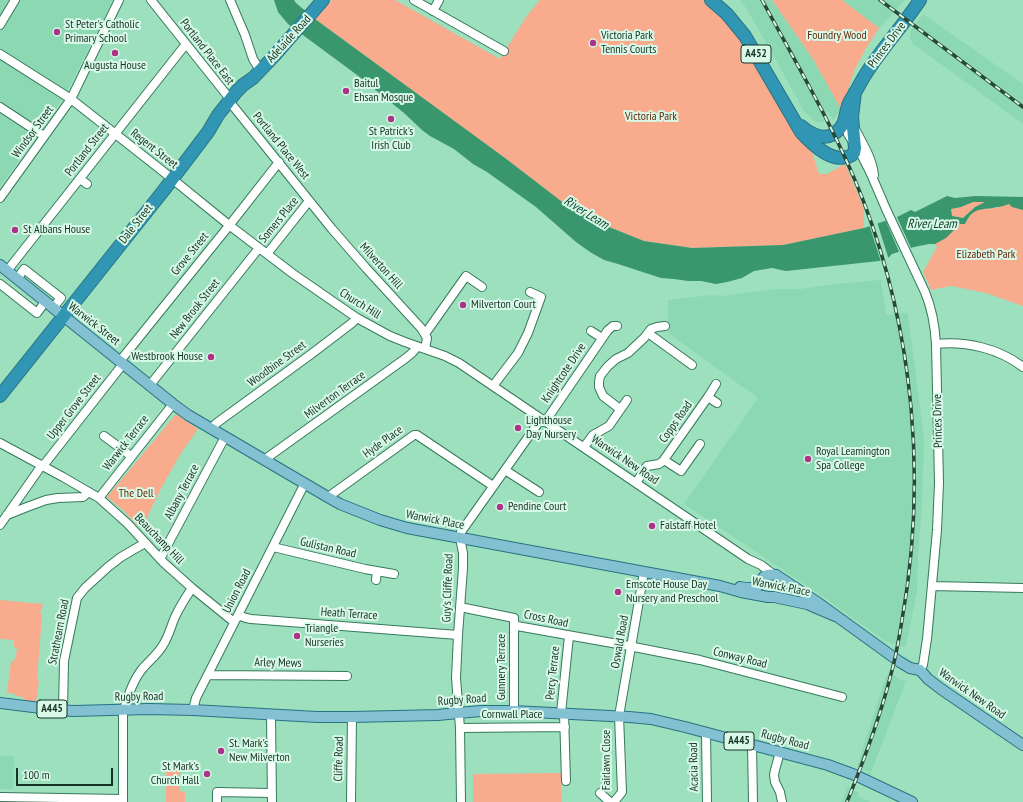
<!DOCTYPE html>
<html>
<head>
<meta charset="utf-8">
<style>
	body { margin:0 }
	#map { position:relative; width:1023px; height:802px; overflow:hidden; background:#9de0be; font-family:"PT Sans Narrow",sans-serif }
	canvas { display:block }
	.scale { position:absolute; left:16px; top:768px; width:97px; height:18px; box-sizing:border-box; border:2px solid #173225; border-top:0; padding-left:5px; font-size:12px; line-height:14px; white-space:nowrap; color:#173225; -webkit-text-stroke:3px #d8f9e7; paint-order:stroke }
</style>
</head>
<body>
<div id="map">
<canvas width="1023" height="802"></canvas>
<div class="scale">100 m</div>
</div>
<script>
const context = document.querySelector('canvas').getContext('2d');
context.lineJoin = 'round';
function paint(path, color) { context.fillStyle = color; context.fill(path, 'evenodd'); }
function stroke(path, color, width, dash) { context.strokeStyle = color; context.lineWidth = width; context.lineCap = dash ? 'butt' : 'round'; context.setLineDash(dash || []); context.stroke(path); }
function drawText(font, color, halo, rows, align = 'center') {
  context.font = font + ' "PT Sans Narrow",sans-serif'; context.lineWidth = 4; context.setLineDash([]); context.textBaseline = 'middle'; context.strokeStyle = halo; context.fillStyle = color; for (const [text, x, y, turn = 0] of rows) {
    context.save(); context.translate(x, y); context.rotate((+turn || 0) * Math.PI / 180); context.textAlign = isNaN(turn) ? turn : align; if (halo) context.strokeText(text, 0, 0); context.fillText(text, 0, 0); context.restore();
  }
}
paint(new Path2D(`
	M0 0H113L66 94 0 187Z
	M740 0H772L813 59 841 109 833 120 828 112 822 115 825 122H815L804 111 772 53 746 8Z
	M842 0H904L893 14 879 28Z
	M923 14 1023 84V124L912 43 910 38V33L912 28Z
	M881 280 886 315 903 313 908 314 924 439 922 504 918 558 917 591 906 646 903 647 885 641 825 598 684 504 758 398 668 333V300L712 295 722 296 776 289H800L834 284Z
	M889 673 896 676 900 680 906 681 870 775 868 774 869 772 857 767 886 676Z
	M0 756H14L13 789H0Z
	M847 787 860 793 857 796 870 802H842Z`), '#8cd8b2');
paint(new Path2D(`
	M332 0H395L500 59 526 17 540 0H705L713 7 734 30 810 146 819 174H827L845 164 864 209V228L783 245 692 248 644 241 604 225 561 201 505 158 315 19Z
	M772 0H842L879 28 865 50 855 69 841 109 813 59Z
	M973 202H987L975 207 963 218 952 216 951 209 961 207Z
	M1009 204 1013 207 1023 210V306L986 293 951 286 931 290 923 272 937 247 935 244 953 231 959 224H965L973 211 983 209 996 208Z
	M176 414 198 429 181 453 160 490 147 518 138 526 124 511 107 497Z
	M0 600 43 604 42 609 40 612 42 616 37 679 39 680 36 702 24 700V697L15 696V694L7 693 11 661 13 662 16 656 17 648 14 647V640L1 639H0Z
	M166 766H180V791L185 792V802H166Z
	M561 773 562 802H473V774Z`), '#f8ab8d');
paint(new Path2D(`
	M274 0H294L296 3 315 19 505 158 561 201 604 225 644 241 692 248 783 245 864 228 897 217 911 210 915 212 947 196 955 198 976 196 1023 197V210L1012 207 1009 204C1005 205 1001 207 997 207 980 211 974 206 965 224H959L953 231 946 238 935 244H929L914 247 892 254 888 258 879 261 786 271 772 268 754 271 742 278 727 282 716 284 701 281H688L674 279 661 278 618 264 604 260 590 252 576 242 536 207 487 172 473 164 454 149 430 136 422 130 404 113 357 75 288 24 278 12ZM973 202H985L975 207 963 218 952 216 951 209 961 207Z`), '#39966d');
paint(new Path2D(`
	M896 215 912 250 900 254 885 219Z
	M877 222 889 260 881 262 869 224Z`), '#9de0be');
const minor = new Path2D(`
	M151 0 230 99
	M230 0 245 35 253 59 260 70
	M414 0 504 51
	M433 11 439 0
	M0 25 15 0
	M0 54 71 99 160 169 229 225 292 273 341 307 357 318 390 336 405 342 445 356 459 363 748 559 761 565 774 575
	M233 106 332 229 366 268 421 328 427 338 425 349
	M0 107 44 136
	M845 120 848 134 862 156 871 174 886 209 925 292C932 309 935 326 936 344L939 483 937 530 927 639 923 665 920 670
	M855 129C863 144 872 158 874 175
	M80 179 87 184
	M0 198 71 99 119 0
	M267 254 309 201
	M7 271 186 44
	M17 279 24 269 61 298 53 308
	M0 284 37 313 45 302
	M591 331 602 338
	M648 333 692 365
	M425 334 466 276 482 287
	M936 344C966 341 998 348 1023 367
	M120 361 232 222 279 162
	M716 384 708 397 717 403
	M150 385 259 248
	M493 386 518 353 528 333 541 297 530 292
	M620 409 603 396 599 387V382L600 376 608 366 616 359 628 353 644 338 651 329 657 327 665 326
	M545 422 608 330 613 326H617
	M211 428 218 422 310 355 352 323 357 318
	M104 436 131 456
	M0 443 63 477 99 498 128 524 164 563 192 588 234 622
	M584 447 593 435 609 426 627 400
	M264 460 406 358 412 353 417 347
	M664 460 681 471 700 444
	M43 466 123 364
	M505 470 539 492
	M636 483 647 466 659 464 663 461 708 397
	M328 497 414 435H417L493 486
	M99 498 173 404
	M7 515 27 507 46 500 58 498 83 497 89 492
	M0 525 42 465
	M273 547 365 569 394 574
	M160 559 225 437
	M376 580 377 571
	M932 586 1023 588
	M460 607 514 618V623L517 626 629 646 700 660 842 697
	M238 615 246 618 251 619 458 635
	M514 623V711
	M208 675 347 676
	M63 710 64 661 77 598 85 588 108 567 121 557 145 543
	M123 710V802
	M124 710C128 695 133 680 143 668 150 660 158 654 163 645 169 636 171 626 175 617 180 606 186 597 192 588
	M193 710 196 698 305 483
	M561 713 569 636
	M564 713 566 781
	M271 715 272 802
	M460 728 565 727
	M706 733 707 802
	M752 745 753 802
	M780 752 775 770 774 775 775 782 780 792 782 802
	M600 793 610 802
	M0 797 123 799
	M217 802V792L272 793
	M351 802 352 717
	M461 802 460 728 456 678 458 635 463 568V553L460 538 461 532 541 419
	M614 802 622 792 619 716 644 572`);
const major = new Path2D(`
	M0 265 173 404 188 415 326 496 340 504 380 520 407 528 720 586 741 592 768 597H774L807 604 835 616
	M740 587C746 588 754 590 759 585 760 583 760 582 762 579 765 574 771 574 776 575L817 602 900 662 910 668 920 670 928 679 941 689 1023 745
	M0 703 49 709 73 711 149 709 193 710 317 717H352L438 715 458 713 481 711H514L629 717 651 719 685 727 828 765 855 775 912 802`);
const highway = new Path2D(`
	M711 0 727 14 745 36 801 132C810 142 830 162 846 157 849 157 852 155 854 153L855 148 852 117 855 92
	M801 126C808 133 822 140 832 135 849 125 843 114 850 101 857 90 862 79 869 69 885 45 904 24 920 0
	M0 396 164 190 208 132 218 115 237 91 243 85 253 78 275 55 323 0`);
stroke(minor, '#37795b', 10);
stroke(major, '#287382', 12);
stroke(highway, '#287382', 14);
stroke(minor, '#fff', 8);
stroke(major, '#83c0d2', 10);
stroke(highway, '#3196b4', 12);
const rail = new Path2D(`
	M762 0C797 65 836 130 863 200 914 333 927 480 902 620 899 638 896 657 891 674 880 718 864 760 847 802
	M880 0 1023 107`);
stroke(rail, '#284838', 3.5);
stroke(rail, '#d8f9e7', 2, [6]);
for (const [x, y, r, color] of [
	[57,32,4,"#ab3388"],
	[593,43,4,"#ab3388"],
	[115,53,4,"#ab3388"],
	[346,91,4,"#ab3388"],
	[391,119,4,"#ab3388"],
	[15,230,4,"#ab3388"],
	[463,305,4,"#ab3388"],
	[211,357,4,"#ab3388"],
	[518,428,4,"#ab3388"],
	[808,459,4,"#ab3388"],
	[500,507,4,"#ab3388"],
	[652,526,4,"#ab3388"],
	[618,592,4,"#ab3388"],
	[297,636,4,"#ab3388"],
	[221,751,4,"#ab3388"],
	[207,774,4,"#ab3388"]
]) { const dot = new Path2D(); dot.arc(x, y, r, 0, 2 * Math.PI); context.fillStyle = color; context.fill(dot); stroke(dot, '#d8f9e7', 1.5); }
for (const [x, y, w] of [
	[756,54,30],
	[52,709,30],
	[739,741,30]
]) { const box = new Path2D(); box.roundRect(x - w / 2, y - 9, w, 18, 3); context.fillStyle = '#d8f9e7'; context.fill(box); stroke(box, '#173225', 1); }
drawText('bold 11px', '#173225', null, [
	["A452",756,54],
	["A445",52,709],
	["A445",739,741]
]);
drawText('12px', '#173225', '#d8f9e7', [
	["St Peter's Catholic",65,25],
	["Primary School",65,39],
	["Victoria Park",601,36],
	["Tennis Courts",601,50],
	["Augusta House",115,66,"center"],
	["Baitul",354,84],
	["Ehsan Mosque",354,98],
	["St Patrick's",391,132,"center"],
	["Irish Club",391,146,"center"],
	["St Albans House",23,230],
	["Milverton Court",471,305],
	["Westbrook House",203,357,"right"],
	["Lighthouse",526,421],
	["Day Nursery",526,435],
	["Royal Leamington",816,452],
	["Spa College",816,466],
	["Pendine Court",508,507],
	["Falstaff Hotel",660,526],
	["Emscote House Day",626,585],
	["Nursery and Preschool",626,599],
	["Triangle",305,629],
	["Nurseries",305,643],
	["St. Mark's",229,744],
	["New Milverton",229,758],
	["St Mark's",199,767,"right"],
	["Church Hall",199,781,"right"]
], 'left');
drawText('12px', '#66270b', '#d8f9e7', [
	["Foundry Wood",837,36],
	["Victoria Park",651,117],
	["Elizabeth Park",986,255],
	["The Dell",136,494]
]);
drawText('12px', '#173225', '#d8f9e7', [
	["Adelaide Road",289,39,-48],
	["Princes Drive",887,45,-53],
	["Portland Place East",207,52,52],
	["Windsor Street",33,132,-54],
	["Portland Place West",281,146,51],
	["Regent Street",154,149,38],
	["Portland Street",87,150,-52],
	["Somers Place",279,220,-51],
	["Dale Street",136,224,-52],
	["Grove Street",190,254,-51],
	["Milverton Hill",381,266,48],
	["Church Hill",360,304,32],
	["New Brook Street",195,309,-52],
	["Warwick Street",94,324,38],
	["Woodbine Street",277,364,-36],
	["Knightcote Drive",564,373,-56],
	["Milverton Terrace",335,395,-36],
	["Upper Grove Street",74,407,-52],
	["Princes Drive",938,421,-91],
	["Copps Road",676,422,-55],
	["Hyde Place",383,442,-36],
	["Warwick Terrace",126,443,-52],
	["Warwick New Road",625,460,34],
	["Albany Terrace",182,492,-62],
	["Warwick Place",435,520,11],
	["Beauchamp Hill",159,539,46],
	["Gulistan Road",328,548,13],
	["Warwick Place",781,587,11],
	["Guy's Cliffe Road",448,588,-88],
	["Union Road",237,591,-63],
	["Heath Terrace",349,614,4],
	["Cross Road",546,619,12],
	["Strathearn Road",59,632,-79],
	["Oswald Road",620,642,-80],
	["Conway Road",740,658,14],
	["Arley Mews",278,663,1],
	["Gunnery Terrace",502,667,-90],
	["Percy Terrace",553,673,-84],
	["Warwick New Road",972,694,35],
	["Rugby Road",139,697,-1],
	["Rugby Road",462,700,-4],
	["Cornwall Place",512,715],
	["Rugby Road",785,740,15],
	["Cliffe Road",339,759,-89],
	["Fairlawn Close",607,760,-90],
	["Acacia Road",694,767,-91]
]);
drawText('italic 13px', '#083e29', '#d8f9e7', [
	["River Leam",586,213,32],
	["River Leam",932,224]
]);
</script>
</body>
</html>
